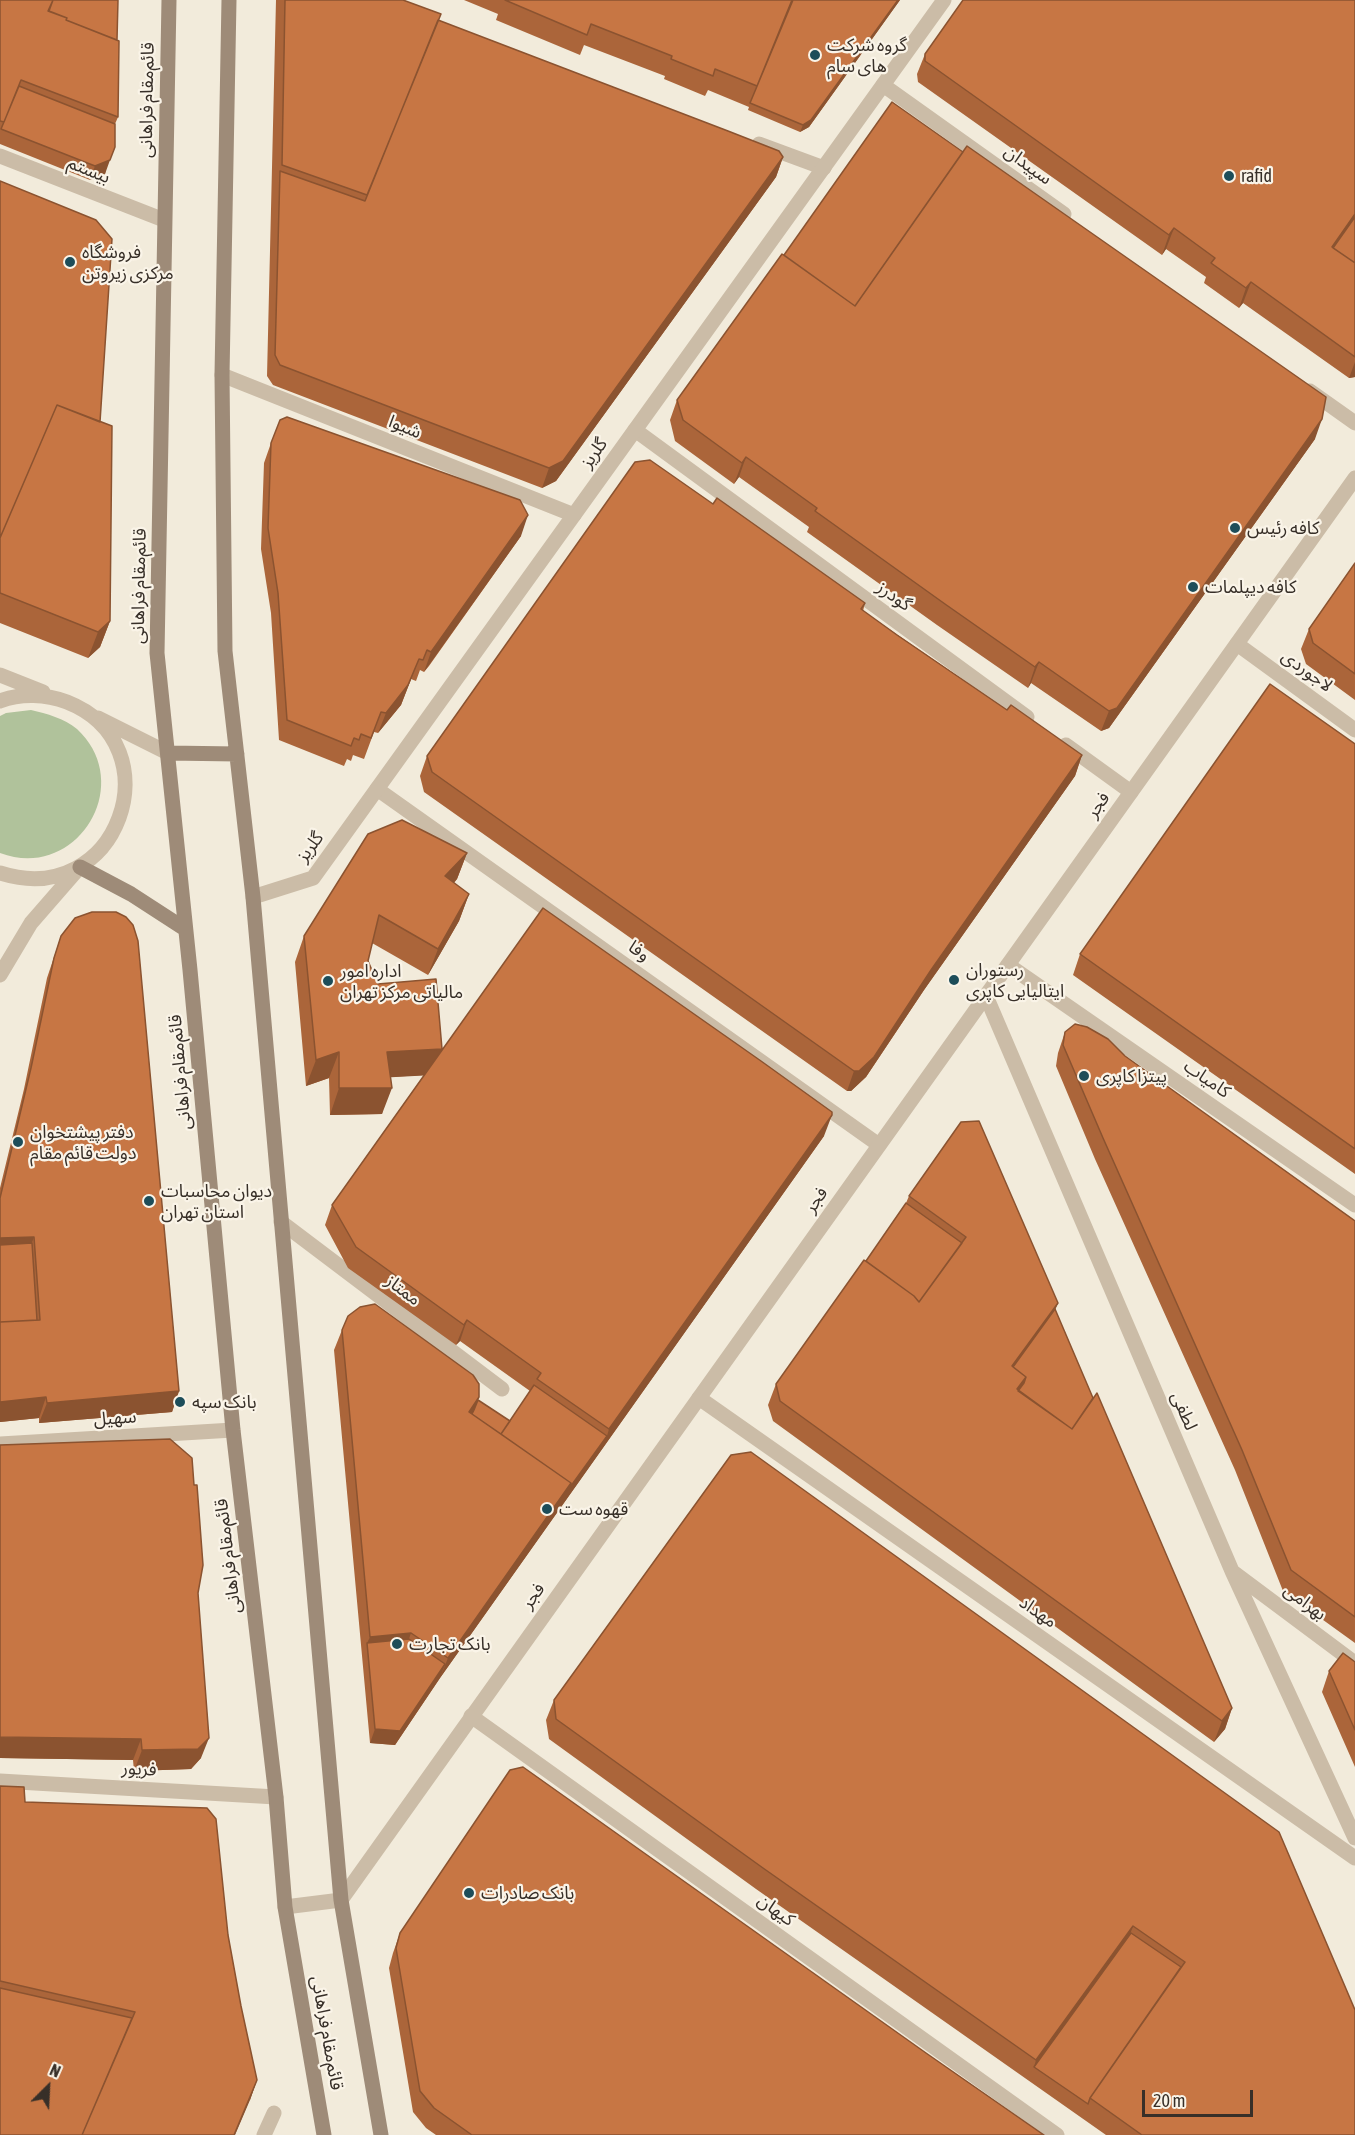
<!DOCTYPE html>
<html>
<head>
<meta charset="utf-8">
<style>
	body { margin:0 }
	#map { position:relative; width:1355px; height:2135px; overflow:hidden; background:#f2ebdb; font-family:"Asap Condensed",sans-serif }
	canvas { display:block }
	.north { position:absolute; left:18px; top:2057px; width:60px; height:60px; -webkit-text-stroke:4px #faf4e8; paint-order:stroke; rotate:24deg; font-size:16px; font-weight:700; line-height:24px; text-align:center; color:#372f28 }
	.north::after { content:''; display:block; margin:auto; width:21px; height:27px; background:#372f28; clip-path:polygon(50% 0,100% 100%,50% 72%,0 100%) }
	.scale { position:absolute; left:1142px; top:2090px; width:111px; height:27px; box-sizing:border-box; border:3px solid #372f28; border-top:0; padding-left:8px; font-size:18px; line-height:21px; white-space:nowrap; color:#372f28; -webkit-text-stroke:4px #faf4e8; paint-order:stroke }
</style>
</head>
<body>
<div id="map">
<canvas width="1355" height="2135"></canvas>
<div class="north">N</div>
<div class="scale">20 m</div>
</div>
<script>
const context = document.querySelector('canvas').getContext('2d');
context.lineJoin = 'round';
function paint(path, color) { context.fillStyle = color; context.fill(path, 'evenodd'); }
function stroke(path, color, width, dash) { context.strokeStyle = color; context.lineWidth = width; context.lineCap = dash ? 'butt' : 'round'; context.setLineDash(dash || []); context.stroke(path); }
function drawText(font, color, halo, rows, align = 'center') {
  context.font = font + ' "Asap Condensed","Noto Sans Arabic",sans-serif'; context.lineWidth = 4.5; context.setLineDash([]); context.textBaseline = 'middle'; context.strokeStyle = halo; context.fillStyle = color; for (const [text, x, y, turn = 0] of rows) {
    context.save(); context.translate(x, y); context.rotate((+turn || 0) * Math.PI / 180); context.textAlign = isNaN(turn) ? turn : align; if (halo) context.strokeText(text, 0, 0); context.fillText(text, 0, 0); context.restore();
  }
}
paint(new Path2D(`
	M31 710C47 714 64 718 77 729 137 785 76 882 0 853V716L6 713Z`), '#b0c29b');
stroke(new Path2D(`
	M883 85 1064 214
	M759 144 824 168
	M0 156 164 220
	M222 375 574 515
	M1310 391 1355 423
	M635 430 1027 717
	M1237 644 1355 730
	M1066 745 1131 792
	M377 789 879 1145
	M1008 965 1355 1205
	M986 996 1232 1571 1355 1838
	M281 1222 502 1389
	M699 1398 1355 1858
	M0 1444 233 1430
	M1233 1572 1355 1663
	M471 1716 1057 2135
	M0 1781 276 1797
	M264 2135 274 2113`), '#cbbca7', 15);
stroke(new Path2D(`
	M0 675 43 692
	M0 701C21 693 46 694 67 702 176 745 119 911 0 873
	M98 718 168 753
	M253 897 313 878 944 0
	M0 975 31 923 78 869
	M285 1907 341 1900 1355 478`), '#cbbca7', 15);
stroke(new Path2D(`
	M169 0 157 653 190 970 233 1430 276 1797 285 1907 324 2135
	M229 0 222 375 225 651 253 897 341 1900 381 2135
	M168 753 237 754
	M80 867 131 894 185 929`), '#9e8b78', 15);
paint(new Path2D(`
	M0 0 117 40 118 117 115 124 105 174 90 180 0 144Z
	M276 0H403L438 20 783 157 776 177 556 481 542 488 273 385 267 376Z
	M464 0H900L809 127 800 132 748 110 749 107 708 90 705 96 664 79 665 76 584 45 580 55 496 20 498 14Z
	M1355 0V377L1349 378 1243 303 1239 308 1204 283 1206 277 1166 249 1162 255 918 82 917 74 925 54Z
	M0 181 100 422 110 621 100 647 88 658 0 623Z
	M677 400 1315 439 1109 728 1101 731 1031 683 1028 688 937 625 807 532 809 527 739 477 734 484 675 441 670 420Z
	M271 443 521 536 429 666 424 672 420 670 416 681 411 679 401 705 378 733 374 732 364 759 353 755 351 761 347 759 344 766 279 740 271 613 261 549 264 463Z
	M713 504 865 603 863 611 1007 710 1082 755 1075 776 924 990 866 1077 851 1091H847L424 792 420 776 427 756Z
	M1355 563V700L1306 664 1301 649 1309 629Z
	M1355 744V1174L1073 975 1080 954Z
	M467 853 457 879 454 883 469 894 459 921 428 975 372 943 368 961 378 984 442 1049 441 1051 824 1136 563 1504 440 1678 395 1745 370 1743 334 1350 342 1330 479 1397 478 1400 510 1421 530 1391 460 1341 456 1345 348 1268 325 1225 332 1205 424 1075 390 1077 382 1114 330 1115 329 1078 306 1086 295 962 304 936Z
	M61 936 179 1391 172 1412 39 1423V1418L0 1422V1188L24 1089 47 978Z
	M1065 1032 1125 1056 1355 1221V1643L1283 1591 1235 1470 1095 1159 1056 1066 1058 1053Z
	M909 1196 1058 1303 1055 1309 1093 1398 1232 1708 1225 1729 1214 1742 773 1421 768 1405 776 1384 866 1261 906 1203Z
	M731 1455 1355 2135H1106L756 1889 549 1739 546 1720 554 1700Z
	M198 1593 201 1758 191 1769 134 1771 133 1760 0 1758Z
	M1355 1662V1767L1322 1692 1329 1671Z
	M0 1786 25 1802 228 1935 241 2006 257 2080 250 2100 0 2135Z
	M400 1933 926 2053 1044 2135H436L426 2128 413 2112 389 1968 393 1953Z`), '#ab653a');
paint(new Path2D(`
	M898 0H900L809 127 800 132 803 125Z
	M783 157 776 177 556 481 542 488 549 468Z
	M110 160 105 174 90 180 95 166Z
	M1355 214V224L1333 255 1332 247Z
	M1174 228 1166 249 1162 255 1169 235Z
	M1251 282 1243 303 1239 308 1246 288Z
	M1355 362V377L1349 378Z
	M1322 419 1315 439 1109 728 1101 731 1109 711Z
	M746 457 739 477 734 484 742 463Z
	M528 515 521 536 424 672 431 652Z
	M110 621 100 647 88 658 98 632Z
	M419 659 401 705 378 733 386 713Z
	M1039 662 1031 683 1028 688 1035 667Z
	M1082 755 1075 776 924 990 866 1077 851 1091H847L854 1071 931 970Z
	M467 853 457 879 435 903 445 876Z
	M469 894 459 921 428 975 438 949Z
	M442 1049 433 1075 377 1078 387 1052Z
	M339 1052 329 1078 306 1086 316 1060Z
	M339 1088H392L382 1114 330 1115Z
	M832 1115 824 1136 440 1678 448 1658 571 1483 607 1436 609 1429Z
	M34 1237 27 1257 0 1259V1238Z
	M1058 1303 1050 1323 1013 1375 1012 1366Z
	M467 1320 460 1341 456 1345 464 1325Z
	M1026 1377 1019 1397 1017 1389Z
	M179 1391 172 1412 39 1423 47 1403Z
	M46 1397 39 1418 0 1422V1402Z
	M479 1397 472 1417 469 1412Z
	M411 1633 404 1653 367 1643 370 1637Z
	M445 1664 440 1678 395 1745 370 1743 375 1729Z
	M1232 1708 1225 1729 1214 1742 1222 1721Z
	M0 1737 141 1739 133 1760 0 1758Z
	M209 1738 201 1758 191 1769 134 1771 142 1750Z
	M1133 1926 1126 1946 1034 2067 1036 2060Z
	M257 2080 250 2100 235 2135H234Z`), '#8b5330');
const building = new Path2D(`
	M0 0H53L48 11 67 18 66 20 119 41 118 117 21 80 4 122 0 121Z
	M53 0H118L117 40 66 20 67 18 49 11Z
	M285 0H403L441 14 367 195 282 165Z
	M505 0H792L757 86 715 69 713 76 671 59 672 56 591 24 587 35Z
	M793 0H898L811 120 803 125 750 103Z
	M963 0H1355V214L1332 247 1355 263V357L1251 282 1246 288 1211 263 1215 258 1174 228 1169 235 925 61V54Z
	M438 20 728 131 779 151 783 157 563 461 549 468 280 365 275 355 280 171 365 201Z
	M19 86 115 124V147L110 160 95 166 1 129Z
	M892 102 963 152 855 306 784 255Z
	M967 146 1326 397 1322 419 1117 708 1109 711 1039 662 1035 667 945 604 815 511 817 508 746 457 742 463 683 420 677 400 782 254 855 306Z
	M0 181 96 220 112 239 100 422 57 405 0 538Z
	M1355 217V263L1333 248Z
	M57 405 112 426 110 621 98 632 0 593V538Z
	M287 417 520 500 528 515 436 645 431 652 427 650 423 660 419 659 408 685 386 713 381 712 371 738 361 734 359 740 354 738 351 746 287 720 278 593 268 528 271 443 280 420Z
	M650 460 713 504 717 498 865 603 861 609 897 635 1007 710 1011 705 1082 755 931 970 874 1057 859 1071H854L432 772 427 756 635 462Z
	M1355 563V674L1313 643 1309 629Z
	M1270 684 1355 744V1149L1080 954Z
	M402 820 467 853 445 876 469 894 438 949 379 915 368 961 378 984 436 979 442 1049 387 1052 392 1088H339V1052L316 1060 304 936 368 834Z
	M543 908 761 1061 832 1112V1115L609 1429 537 1379 541 1373 467 1320 464 1325 356 1247 332 1205Z
	M92 912H116L126 917 133 925 138 941 179 1391 47 1403 46 1397 0 1402V1322L40 1320 34 1237 0 1238V1198L31 1068 54 958 61 936 75 918Z
	M1075 1024 1087 1027 1108 1039 1125 1056 1355 1221V1617L1291 1570 1242 1450 1103 1138 1063 1045 1065 1032Z
	M979 1121 1058 1303 1012 1366 1026 1377 1017 1389 1072 1429 1097 1393 1232 1708 1222 1721 780 1401 776 1384 864 1260 914 1296 919 1302 966 1237 909 1196 961 1122Z
	M906 1203 962 1243 919 1302 914 1296 866 1261Z
	M32 1243 37 1320 0 1322V1245Z
	M375 1304 473 1375 479 1384V1397L469 1412 571 1483 448 1658 411 1633 370 1637 342 1330 348 1316 360 1307Z
	M1055 1309 1093 1398 1072 1429 1018 1391 1024 1383 1026 1377 1013 1367Z
	M534 1385 607 1436 568 1490 571 1483 501 1434Z
	M478 1400 510 1421 501 1434 472 1414 474 1410Z
	M170 1439 192 1458 194 1485H197L203 1565 198 1593 209 1738 198 1749 142 1750 141 1739 0 1737V1445Z
	M751 1452 1279 1832 1355 2010V2135H1142L1090 2098 1185 1962 1133 1926 1036 2060 763 1868 556 1719 554 1700 731 1455Z
	M409 1639 445 1664 400 1731 375 1729 367 1643Z
	M1343 1653 1355 1662V1730L1329 1671Z
	M523 1767 926 2053 1044 2135H472L434 2108 420 2091 396 1948 400 1933 510 1770Z
	M0 1786 24 1787 25 1802 207 1808 216 1819 228 1935 241 2006 257 2080 234 2135H82L135 2012 0 1981Z
	M1131 1933 1181 1967 1090 2098 1088 2104 1034 2067Z
	M0 1988 132 2018 82 2135H0Z`);
paint(building, '#c77644');
stroke(building, '#8b5330', 1.5);
for (const [x, y, r, color] of [
	[815,55,6,"#1d4d59"],
	[1229,176,6,"#1d4d59"],
	[70,262,6,"#1d4d59"],
	[1235,528,6,"#1d4d59"],
	[1193,587,6,"#1d4d59"],
	[954,980,6,"#1d4d59"],
	[328,981,6,"#1d4d59"],
	[1084,1076,6,"#1d4d59"],
	[18,1142,6,"#1d4d59"],
	[149,1201,6,"#1d4d59"],
	[180,1402,6,"#1d4d59"],
	[547,1509,6,"#1d4d59"],
	[397,1644,6,"#1d4d59"],
	[469,1893,6,"#1d4d59"]
]) { const dot = new Path2D(); dot.arc(x, y, r, 0, 2 * Math.PI); context.fillStyle = color; context.fill(dot); stroke(dot, '#faf4e8', 2); }
drawText('18px', '#372f28', '#faf4e8', [
	["گروه شرکت",827,45],
	["های سام",827,66],
	["rafid",1241,176],
	["فروشگاه",82,252],
	["مرکزى زیروتن",82,273],
	["کافه رئیس",1247,528],
	["کافه دیپلمات",1205,587],
	["رستوران",966,970],
	["ایتالیایی کاپری",966,991],
	["اداره امور",340,971],
	["مالیاتی مرکز تهران",340,992],
	["پیتزا کاپری",1096,1076],
	["دفتر پیشتخوان",30,1132],
	["دولت قائم مقام",30,1153],
	["دیوان محاسبات",161,1191],
	["استان تهران",161,1212],
	["بانک سپه",192,1402],
	["قهوه ست",559,1509],
	["بانک تجارت",409,1644],
	["بانک صادرات",481,1893]
], 'left');
drawText('18px', '#372f28', '#faf4e8', [
	["قائم‌مقام فراهانی",147,100,-89],
	["سپیدان",1028,165,36],
	["بیستم",89,170,22],
	["شیوا",405,427,22],
	["گلریز",594,453,-54],
	["قائم‌مقام فراهانی",139,586,-89],
	["گودرز",894,596,36],
	["لاجوردی",1307,671,36],
	["فجر",1098,805,-55],
	["گلریز",310,847,-53],
	["وفا",639,951,35],
	["قائم‌مقام فراهانی",180,1072,-95],
	["کامیاب",1207,1079,35],
	["فجر",816,1200,-55],
	["ممتاز",403,1290,37],
	["لطفی",1184,1411,67],
	["سهیل",115,1418,-4],
	["قائم‌مقام فراهانی",228,1556,-97],
	["فجر",533,1596,-54],
	["بهرامی",1305,1602,37],
	["مهداد",1038,1612,35],
	["فریور",139,1769,3],
	["کیهان",776,1910,36],
	["قائم‌مقام فراهانی",327,2033,80]
]);
</script>
</body>
</html>
